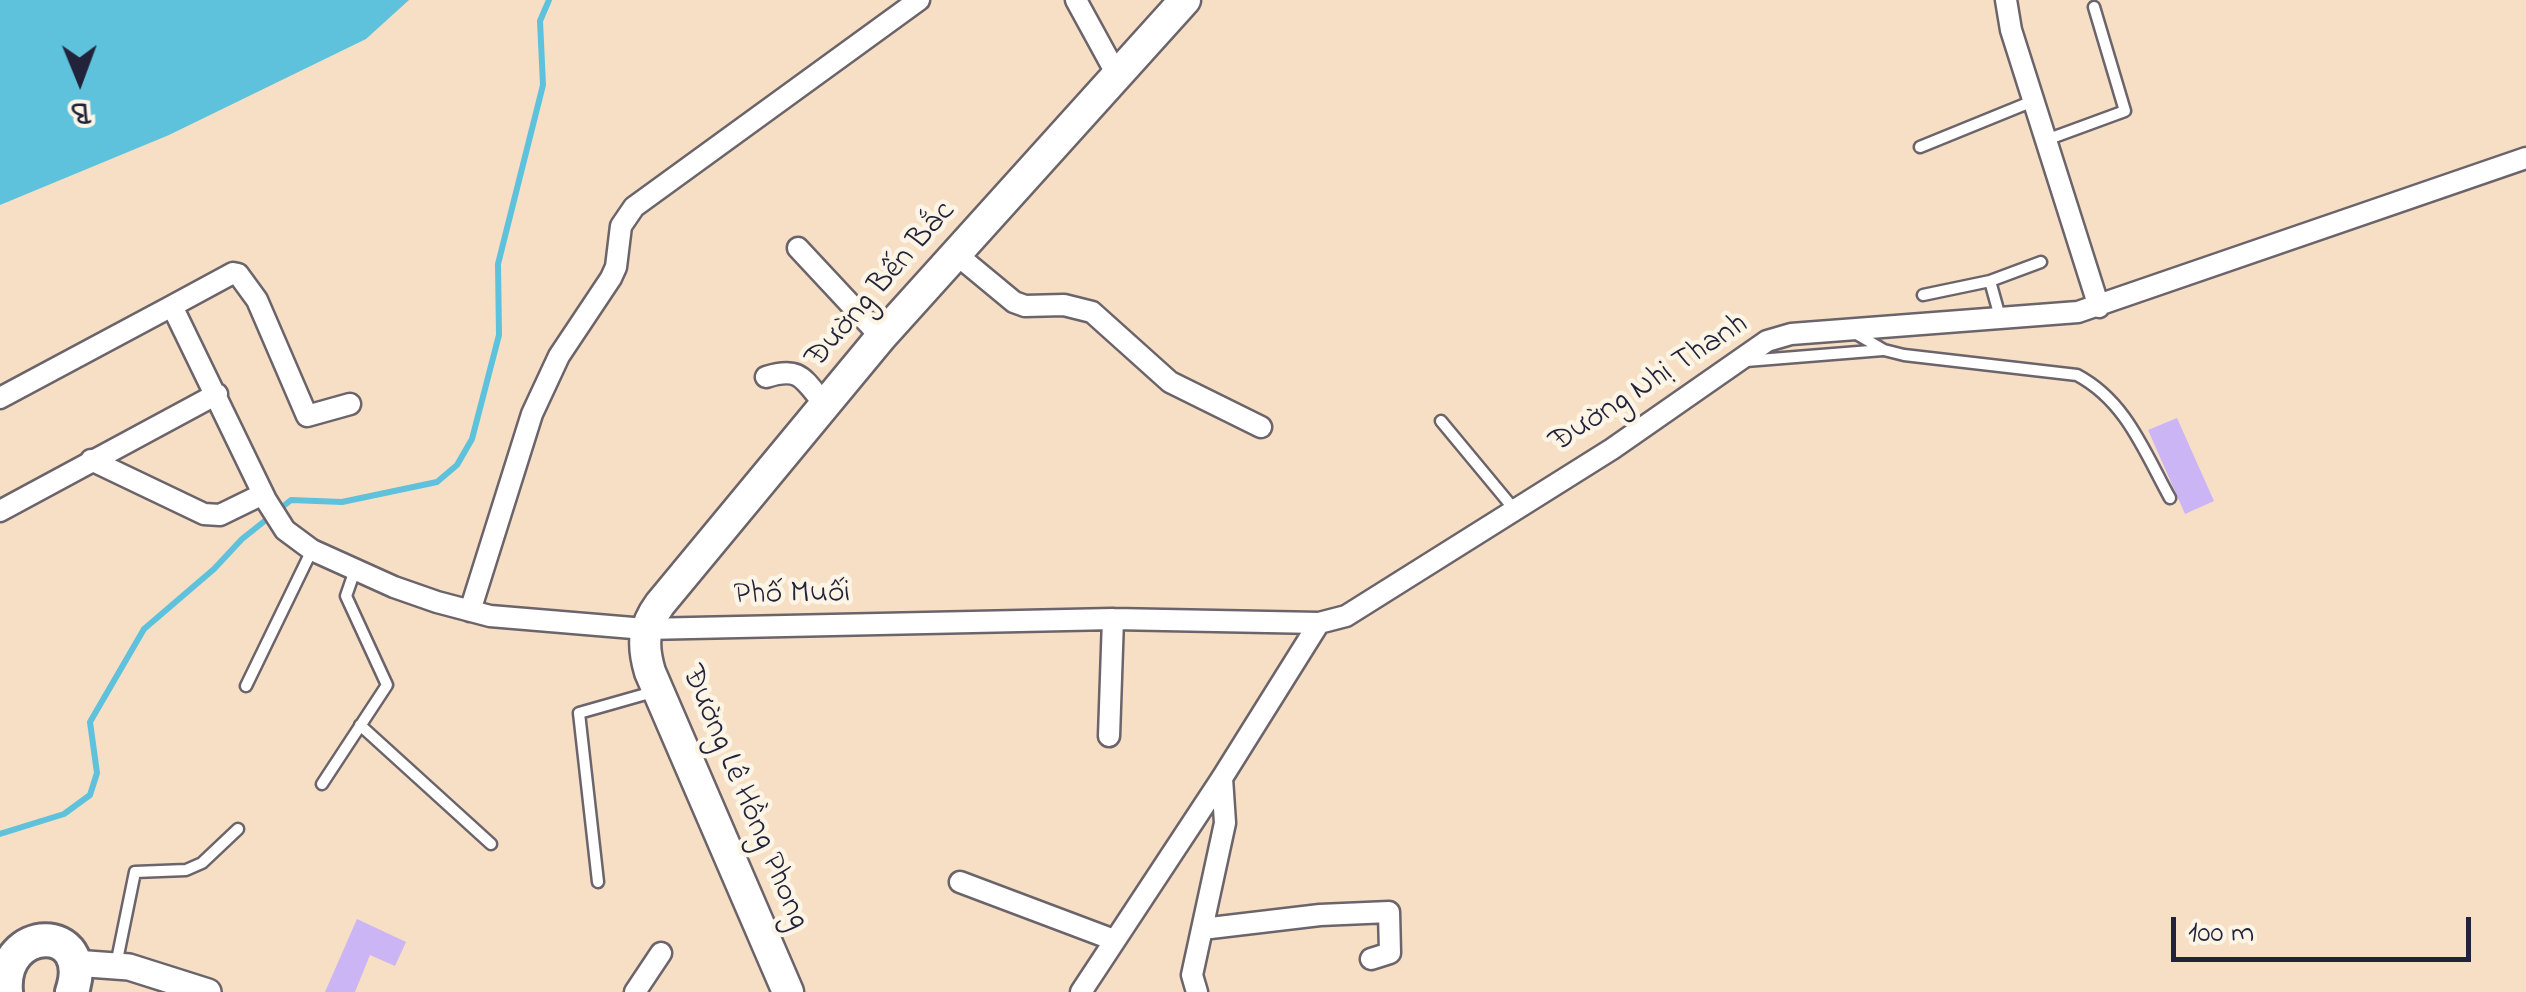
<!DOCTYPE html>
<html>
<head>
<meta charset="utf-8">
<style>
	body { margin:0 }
	#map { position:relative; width:2526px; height:992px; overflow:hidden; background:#f6dfc5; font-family:"Indie Flower",sans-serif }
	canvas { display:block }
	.north { position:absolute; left:30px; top:30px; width:100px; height:100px; -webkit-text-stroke:8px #fcf5e5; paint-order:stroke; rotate:179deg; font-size:28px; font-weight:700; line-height:40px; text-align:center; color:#22223b }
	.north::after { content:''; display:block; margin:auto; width:35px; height:45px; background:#22223b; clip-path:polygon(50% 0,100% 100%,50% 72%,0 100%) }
	.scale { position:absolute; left:2171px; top:917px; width:300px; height:45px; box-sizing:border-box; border:5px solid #22223b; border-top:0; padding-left:12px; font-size:30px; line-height:35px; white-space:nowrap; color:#22223b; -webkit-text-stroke:8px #fcf5e5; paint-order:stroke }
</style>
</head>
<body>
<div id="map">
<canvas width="2526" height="992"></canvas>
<div class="north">B</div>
<div class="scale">100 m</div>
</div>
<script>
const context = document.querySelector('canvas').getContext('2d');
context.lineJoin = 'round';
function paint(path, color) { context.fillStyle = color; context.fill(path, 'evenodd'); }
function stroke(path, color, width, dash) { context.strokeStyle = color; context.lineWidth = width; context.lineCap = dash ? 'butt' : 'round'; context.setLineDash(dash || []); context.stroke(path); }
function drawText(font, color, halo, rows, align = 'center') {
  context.font = font + ' "Indie Flower",sans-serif'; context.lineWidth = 9; context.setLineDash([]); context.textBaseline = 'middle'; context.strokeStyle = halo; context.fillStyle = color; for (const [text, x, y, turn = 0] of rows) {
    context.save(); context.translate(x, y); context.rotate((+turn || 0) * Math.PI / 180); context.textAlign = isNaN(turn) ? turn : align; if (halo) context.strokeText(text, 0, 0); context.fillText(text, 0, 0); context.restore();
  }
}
paint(new Path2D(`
	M0 0H409L366 39 169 135 0 205Z`), '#5ec2dc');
stroke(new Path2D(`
	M0 834 64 814 90 795 97 773 90 722 144 629 214 569 242 539 291 500 342 502 437 482 457 465 472 439 499 335 498 264 543 85 540 21 549 0`), '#5ec2dc', 6);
paint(new Path2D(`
	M2177 418 2214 501 2185 514 2148 430Z
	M357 919 406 942 395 966 370 955 355 992H325Z`), '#ccb5f4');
const service = new Path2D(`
	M2046 140 2125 111 2094 7
	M1920 147 2033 101
	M1923 295 1990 281
	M2000 317 1990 281 2041 262
	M1853 332 1884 350 1904 355 2077 375C2126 401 2144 451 2170 498
	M1746 361 1883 350
	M1441 421 1514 509
	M246 686 312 550
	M360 725 491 844
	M322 784 387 685 346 596 355 570
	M598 882 579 713 653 692
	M116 965 135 872 186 870 202 863 238 829`);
const minor = new Path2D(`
	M1076 0 1117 75
	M2006 0 2011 30 2099 307
	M798 248 881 337
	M956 254 1014 302 1025 306 1064 305 1092 312 1170 382 1261 427
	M172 306 233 273 238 274 257 300 307 416 350 404
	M766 377C801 366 803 379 825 405
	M0 398 172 306 266 500 285 530 312 550 394 587 437 602 490 616 645 629 1113 619 1319 623
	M91 460 204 514 220 515 263 494
	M0 511 217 394
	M470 611 532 414 559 356 611 278 616 267 621 226 634 207 919 0
	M1109 736 1113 619
	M960 882 1114 940
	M1202 929 1320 915 1389 912 1390 953 1371 959
	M635 992 661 953
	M1081 992 1222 778 1319 623 1346 616 1612 449 1767 341 1791 334 2078 312 2526 158
	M1197 992 1192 975 1225 823 1222 778`);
const tertiary = new Path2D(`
	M74 963 129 967 208 992`);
const secondary = new Path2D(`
	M788 992 650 672C642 645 643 627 660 604L881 337 1185 0`);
const primary = new Path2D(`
	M6 992C0 924 95 922 72 992`);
stroke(service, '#6c646b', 15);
stroke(minor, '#6c646b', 25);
stroke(tertiary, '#6c646b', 30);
stroke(secondary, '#6c646b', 35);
stroke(primary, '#6c646b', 38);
stroke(service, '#fff', 10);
stroke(minor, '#fff', 20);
stroke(tertiary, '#fff', 25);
stroke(secondary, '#fff', 30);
stroke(primary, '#fff', 32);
drawText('32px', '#22223b', '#fcf5e5', [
	["Đường Bến Bắc",882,286,-49],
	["Đường Nhị Thanh",1650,385,-33],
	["Phố Muối",792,596,-1],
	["Đường Lê Hồng Phong",743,798,67]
]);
</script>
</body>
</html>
